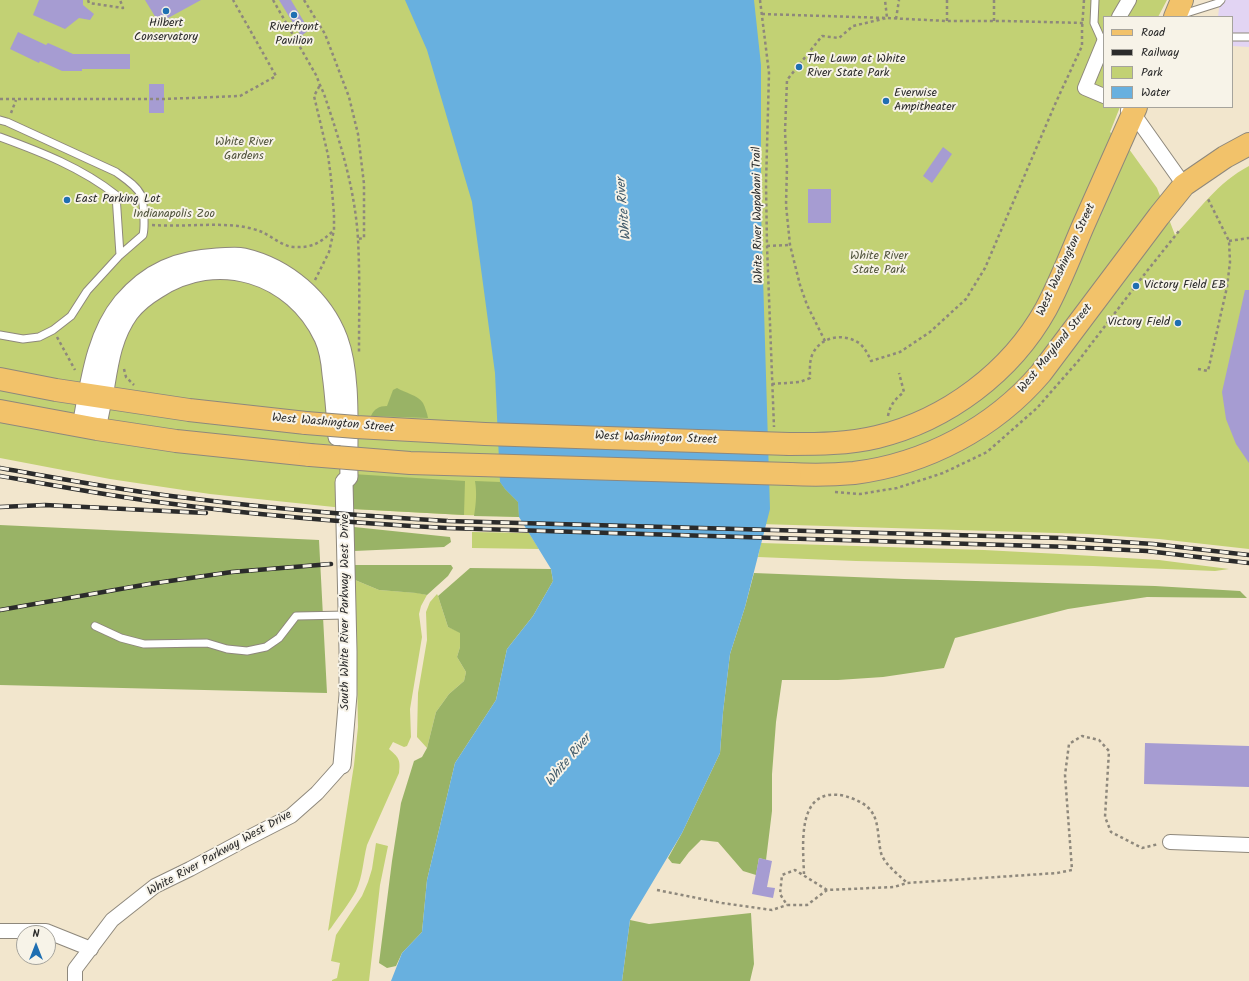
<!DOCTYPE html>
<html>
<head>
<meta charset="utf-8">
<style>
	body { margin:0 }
	#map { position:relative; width:1249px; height:981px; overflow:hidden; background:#f2e6cd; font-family:Kalam,sans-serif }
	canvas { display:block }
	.legend { position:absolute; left:1103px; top:16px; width:130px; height:92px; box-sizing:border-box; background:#f7f3e8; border:1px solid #a5a39c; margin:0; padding:5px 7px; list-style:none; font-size:12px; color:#2b2b2b }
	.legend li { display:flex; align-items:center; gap:8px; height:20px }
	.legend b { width:20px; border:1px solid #a5a39c }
	.north { position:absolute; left:16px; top:925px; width:40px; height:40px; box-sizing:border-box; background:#f7f3e8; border:1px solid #a5a39c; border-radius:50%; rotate:0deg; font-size:11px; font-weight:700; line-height:16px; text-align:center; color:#2b2b2b }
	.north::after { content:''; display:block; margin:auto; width:14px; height:18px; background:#1f6fb2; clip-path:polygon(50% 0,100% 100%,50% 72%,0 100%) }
</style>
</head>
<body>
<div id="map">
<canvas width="1249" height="981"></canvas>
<ul class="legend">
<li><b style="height:5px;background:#f2c26a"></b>Road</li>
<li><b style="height:5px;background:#2b2b2b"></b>Railway</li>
<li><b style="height:11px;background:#c2d174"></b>Park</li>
<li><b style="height:11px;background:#68b0df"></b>Water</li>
</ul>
<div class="north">N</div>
</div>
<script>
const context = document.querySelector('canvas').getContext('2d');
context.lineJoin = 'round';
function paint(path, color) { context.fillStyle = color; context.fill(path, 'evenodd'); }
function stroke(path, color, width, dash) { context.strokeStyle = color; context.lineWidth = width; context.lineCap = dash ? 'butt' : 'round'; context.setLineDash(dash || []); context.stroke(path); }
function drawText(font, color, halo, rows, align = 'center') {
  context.font = font + ' Kalam,sans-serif'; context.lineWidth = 4; context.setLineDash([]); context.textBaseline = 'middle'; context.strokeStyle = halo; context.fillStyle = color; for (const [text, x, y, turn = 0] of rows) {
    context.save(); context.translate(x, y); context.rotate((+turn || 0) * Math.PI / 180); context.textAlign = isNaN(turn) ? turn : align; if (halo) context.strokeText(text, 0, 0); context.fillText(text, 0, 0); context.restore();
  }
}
paint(new Path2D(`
	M1220 0H1249V47L1232 46V17H1218Z`), '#e2d4f3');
paint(new Path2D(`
	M0 0H1167L1158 17H1104V107H1120L1110 132 1129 149 1157 188 1175 235C1199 210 1218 182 1249 166V549L1159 539 1089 534 464 515 353 509 210 494 110 479 0 458Z
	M472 532 529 533 539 549 472 548Z
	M761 543 984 550 1060 554 1159 560 1229 569 1215 571 1093 566 856 561 758 557Z
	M355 580 379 590 418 593 427 595 421 606 419 614 422 637 410 709 411 737 407 746 404 747 393 742 389 749C398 757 401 759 399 773L367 845C363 860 363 876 356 891 349 904 339 916 331 928L328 931 354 765 358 727Z
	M437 594 438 596 448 627 460 632V647L457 657 466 672 464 681 449 694 436 712 427 748 417 737 418 693 427 640 426 612 430 602Z
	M376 843 388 846 380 885 369 981H332V980L337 978 340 963 331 961 336 935 362 896 368 882 372 869Z`), '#c2d174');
paint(new Path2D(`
	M397 388C405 393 418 395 423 403 425 407 427 413 428 418L371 416C374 409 379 406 387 406L393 390Z
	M352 474 465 481 464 515 353 509Z
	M475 481 500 482 505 489 518 502 519 517 474 516C476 504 477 493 475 481Z
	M0 525 319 540 327 693 0 685Z
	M354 527 450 537 451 542 444 547 354 551Z
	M355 565H451L453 568 448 576 427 595 416 593 379 590 355 580Z
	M470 568 551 569 553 581 533 616 507 649 496 700 455 763 427 880 422 932 402 953 396 966 387 968 379 963 392 861 401 803 414 761 422 757 427 748 436 712 449 694 464 681 466 672 457 657 460 647V633L448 627 438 596Z
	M754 573 904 579 1155 586 1240 591 1247 598 1147 597 1068 609 955 638 944 668 883 677 838 680H782L776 722 772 774V811L766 860 759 858 756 875 743 871 718 842 701 840 689 852 680 864 672 863 668 858 682 833 720 753 723 712 730 654 745 607Z
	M751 913 754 964 750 981H622L630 920 649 924Z`), '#99b366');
paint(new Path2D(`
	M405 0H754L761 65V210L770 509 745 607 730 654 723 712 720 753 682 833 630 920 622 981H391L402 953 422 932 427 880 455 763 496 700 507 649 533 616 553 581 551 569 519 517 518 502 505 489 500 482 495 373 472 202 427 50Z`), '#68b0df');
paint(new Path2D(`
	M39 0H83V5L94 14 90 20 79 18 65 29 33 15Z
	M145 0H201L159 23Z
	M279 0H291L309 30 301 36Z
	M18 32 46 45 48 43 73 54H130V69H82V71H62L40 61 39 63 10 49Z
	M149 84H164V113H149Z
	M943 147 952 154 932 183 923 176Z
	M808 189H831V223H808Z
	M1245 290H1249V463L1236 444 1226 419 1222 392Z
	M1145 743 1249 746V787L1144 784Z
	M759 858 772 861 767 887 775 888 773 898 752 894Z`), '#a69cd2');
const service = new Path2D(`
	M1095 0 1094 23 1103 43
	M1180 15 1218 3 1221 0
	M1232 37H1249
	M0 120 7 122 116 172C124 178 136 185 141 195 144 203 145 227 143 235L120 255 87 291 71 316 53 330 39 337 23 339 0 335
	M0 137C41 152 82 168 116 195L120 255
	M95 626 121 638 144 644 207 643 227 649 247 651 266 647 279 638 296 616 347 615`);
const minor = new Path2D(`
	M1119 17 1129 0
	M1104 42 1085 88 1104 96
	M1128 110 1133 113 1184 185
	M1170 842 1249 845
	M0 931H46L91 949
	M75 981V969L112 920 155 886 190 869 244 840 291 816 317 793 342 765`);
const tertiary = new Path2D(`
	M81 426C89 384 94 336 122 302 148 271 178 259 217 257 226 257 235 255 244 257 287 267 324 299 339 339 353 377 348 436 349 477L344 482 348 651V695L342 765
	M97 429C100 414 103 400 106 385 110 360 114 335 130 313 137 304 147 296 157 290 217 250 293 274 323 338 328 349 330 362 331 374 334 395 335 416 337 437`);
const primary = new Path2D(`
	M1175 17 1182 0
	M0 379 56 390 189 410 306 423
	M0 411 97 429 176 441 310 455
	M789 444C818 444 848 444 877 437 947 420 1011 372 1046 309 1060 283 1071 254 1083 226 1101 186 1118 147 1136 107
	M790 474C811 475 832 475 854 473 926 464 994 428 1041 373L1159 216 1184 185 1225 157 1249 144`);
stroke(service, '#8e887c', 9);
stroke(minor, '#8e887c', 16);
stroke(tertiary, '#8e887c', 19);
stroke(primary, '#8e887c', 24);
stroke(new Path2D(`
	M88 0 89 3 123 8 120 0
	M273 0 316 75 320 85 324 94C340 141 355 189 358 239 360 277 359 315 359 352
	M304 0 325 34 349 97 358 134 364 184V238L358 239
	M760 0 769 73 766 184 767 246 774 427
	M947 0V21
	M762 14 887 18 947 21H1006L1083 23
	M896 19 899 0
	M994 21V0
	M0 99H164L240 96 276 76 233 0
	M11 113 16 100
	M152 225C181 227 210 223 238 226 246 227 255 229 262 232 273 237 283 247 295 247 313 248 321 242 333 231
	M1229 241 1249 238
	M767 246 790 245
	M315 280 329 252 334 230V215L331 178 328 155 314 96 320 85
	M57 337 75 370
	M825 341 807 305 800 285 790 245 786 205 787 166 785 132 787 80 822 36 839 38 853 26 887 18 885 0
	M124 369 126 377 134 385
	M1198 369 1208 371 1227 287 1230 262 1229 241 1208 199
	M772 384 800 382 810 378C810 369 809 361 813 353 822 336 844 333 859 343 865 348 868 354 871 361L900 352 930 332 966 299 985 268 1056 102 1082 46V29L1084 0
	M888 416C890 405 895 399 904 392L899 373
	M835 492 860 494 897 488 943 473 987 452 1037 408 1079 360 1147 271 1179 231
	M804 874C803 844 796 785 845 796 855 799 868 804 873 814 879 824 878 841 881 853 885 865 898 874 907 883
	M657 890 722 903 772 910 787 905
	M827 890 795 870 782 875 780 894 787 905H807L827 890 894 887 907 883 1057 873 1072 870 1065 775 1069 744 1082 736 1099 740 1109 751 1105 817 1111 832 1142 848 1159 844`), '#8e887c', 2.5, [3, 3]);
stroke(service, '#fff', 7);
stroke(minor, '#fff', 14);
stroke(tertiary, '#fff', 17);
stroke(primary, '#f2c26a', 22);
const rail = new Path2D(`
	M0 468C63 479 125 491 188 498 275 509 361 516 448 521L1062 538 1153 544 1249 555
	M0 476C53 485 105 495 158 502 254 515 351 523 447 528L1071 547 1147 551 1249 563
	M0 507 45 505 206 513
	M0 610 149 584 232 572 331 564`);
stroke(rail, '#2b2b2b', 4.5);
stroke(rail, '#f7f3e8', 3, [9]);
const primaryBridge = new Path2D(`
	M306 423 356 427 485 434 789 444
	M310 455 410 463 790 474`);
stroke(primaryBridge, '#8e887c', 24, []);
stroke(primaryBridge, '#f2c26a', 22);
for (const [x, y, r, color] of [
	[166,11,4,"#1f6fb2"],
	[294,15,4,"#1f6fb2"],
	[799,67,4,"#1f6fb2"],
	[886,101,4,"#1f6fb2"],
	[67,200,4,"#1f6fb2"],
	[1136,286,4,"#1f6fb2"],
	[1178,323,4,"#1f6fb2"]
]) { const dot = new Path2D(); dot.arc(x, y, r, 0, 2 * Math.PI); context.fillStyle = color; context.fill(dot); stroke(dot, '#f7f3e8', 1.5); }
drawText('12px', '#2b2b2b', '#f7f3e8', [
	["Hilbert",166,24,"center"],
	["Conservatory",166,38,"center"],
	["Riverfront",294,28,"center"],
	["Pavilion",294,42,"center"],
	["The Lawn at White",807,60],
	["River State Park",807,74],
	["Everwise",894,94],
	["Ampitheater",894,108],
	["East Parking Lot",75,200],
	["Victory Field EB",1144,286],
	["Victory Field",1170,323,"right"]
], 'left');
drawText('12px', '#51543d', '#f7f3e8', [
	["White River",244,143],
	["Gardens",244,157],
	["Indianapolis Zoo",174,215],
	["White River",879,257],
	["State Park",879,271]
]);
drawText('12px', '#2b2b2b', '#f7f3e8', [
	["White River Wapahani Trail",759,215,-91],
	["West Washington Street",1067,260,-65],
	["West Maryland Street",1056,349,-51],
	["West Washington Street",333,424,5],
	["West Washington Street",656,439,2],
	["South White River Parkway West Drive",346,612,-90],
	["White River Parkway West Drive",220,854,-29]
]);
drawText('italic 13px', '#405a6a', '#f7f3e8', [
	["White River",625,209,-95],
	["White River",569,761,-50]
]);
</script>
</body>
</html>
